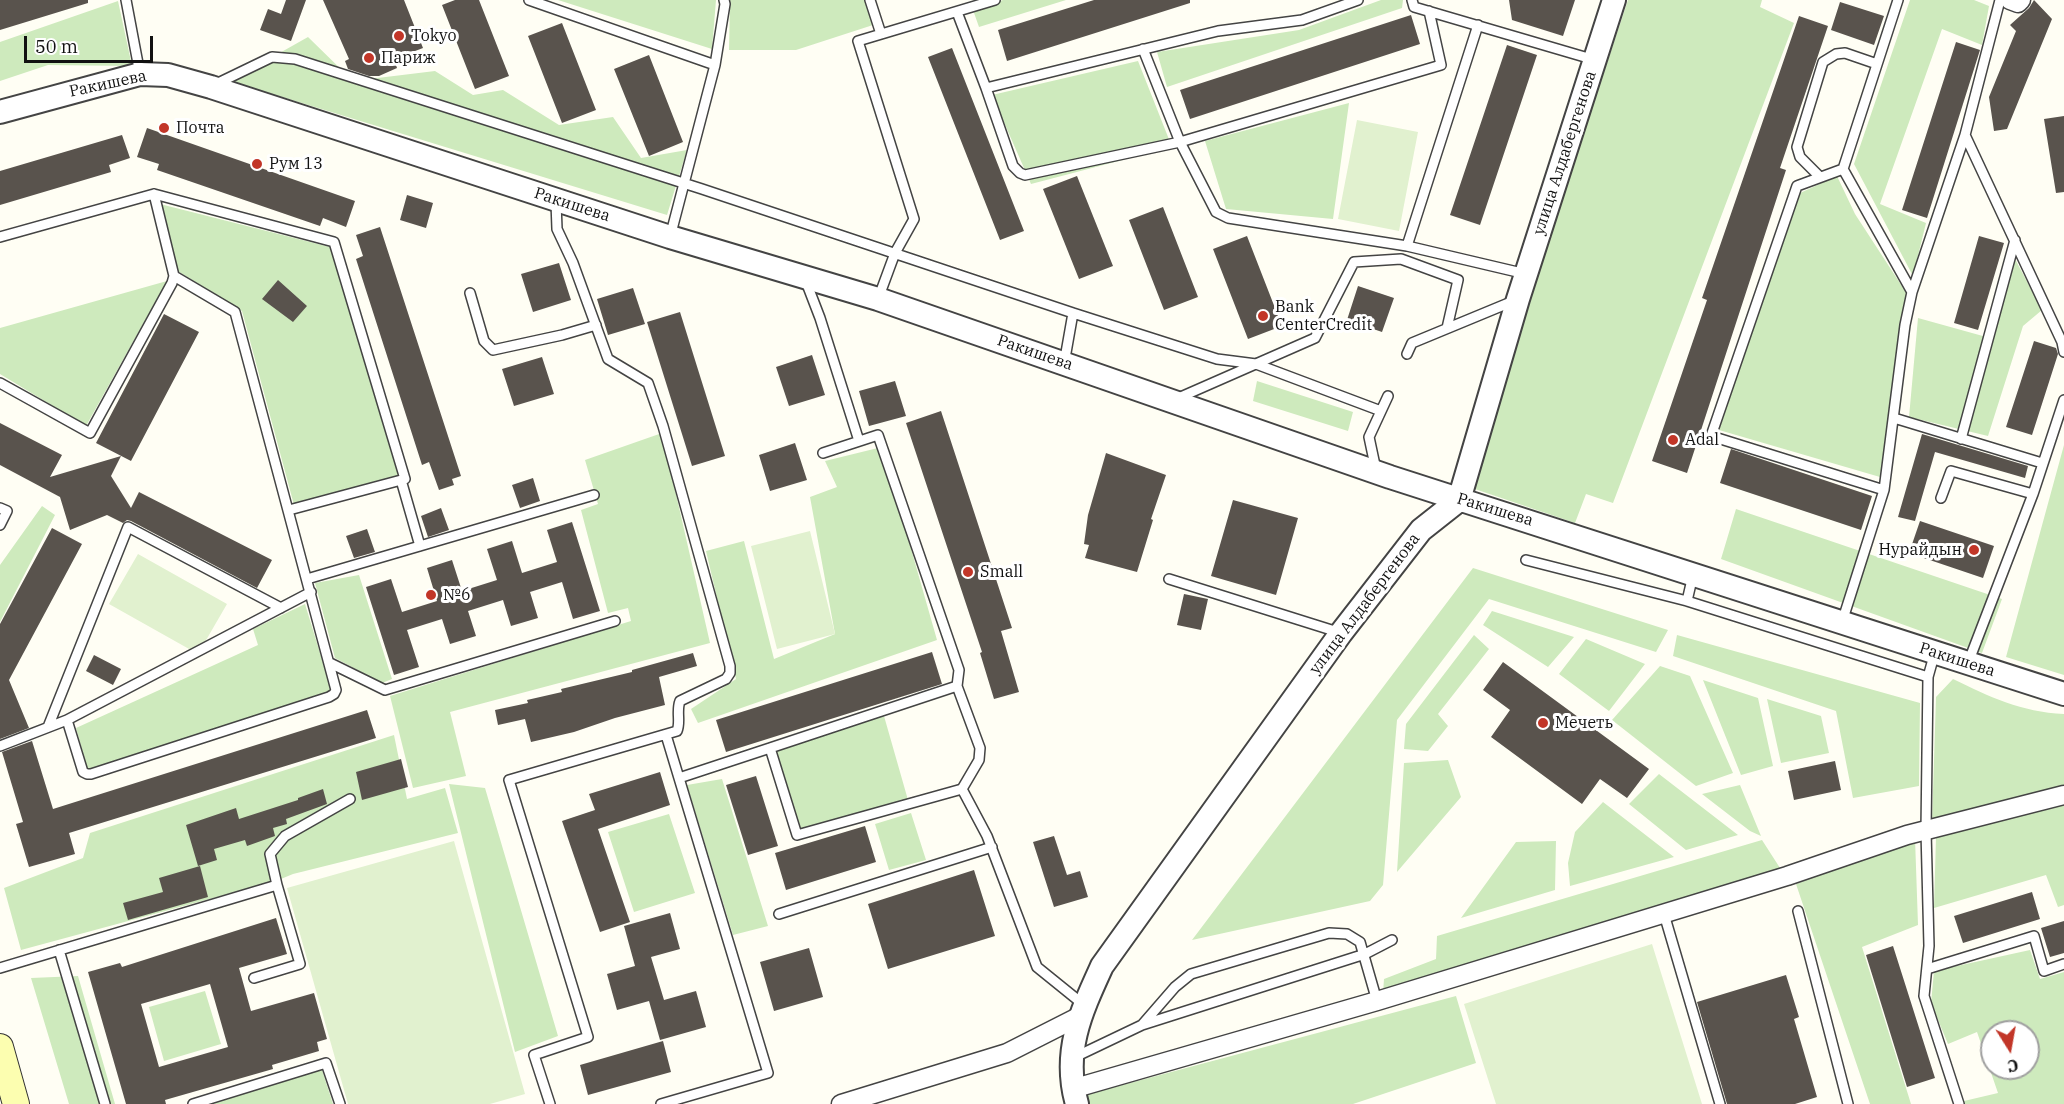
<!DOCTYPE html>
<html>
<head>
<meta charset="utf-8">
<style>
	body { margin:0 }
	#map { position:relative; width:2064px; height:1104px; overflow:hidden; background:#fffef4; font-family:"IBM Plex Serif",serif }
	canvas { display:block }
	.north { position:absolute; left:1980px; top:1020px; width:60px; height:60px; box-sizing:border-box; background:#fff; border:2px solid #a0a0a0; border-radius:50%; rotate:169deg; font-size:16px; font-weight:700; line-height:24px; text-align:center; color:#111 }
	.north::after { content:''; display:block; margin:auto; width:21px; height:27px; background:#c23628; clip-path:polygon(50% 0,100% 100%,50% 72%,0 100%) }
	.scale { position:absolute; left:24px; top:36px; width:129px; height:27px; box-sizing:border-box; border:3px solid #111; border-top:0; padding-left:8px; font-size:18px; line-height:21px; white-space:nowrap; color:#111; -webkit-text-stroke:4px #fff; paint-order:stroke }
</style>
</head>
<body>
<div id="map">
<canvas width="2064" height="1104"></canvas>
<div class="north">С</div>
<div class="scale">50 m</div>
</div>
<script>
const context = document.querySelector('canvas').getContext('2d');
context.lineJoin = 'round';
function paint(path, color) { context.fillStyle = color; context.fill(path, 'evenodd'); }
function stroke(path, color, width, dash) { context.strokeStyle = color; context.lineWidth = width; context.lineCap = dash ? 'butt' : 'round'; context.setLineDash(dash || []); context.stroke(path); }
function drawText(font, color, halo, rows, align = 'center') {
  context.font = font + ' "IBM Plex Serif",serif'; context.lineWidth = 6; context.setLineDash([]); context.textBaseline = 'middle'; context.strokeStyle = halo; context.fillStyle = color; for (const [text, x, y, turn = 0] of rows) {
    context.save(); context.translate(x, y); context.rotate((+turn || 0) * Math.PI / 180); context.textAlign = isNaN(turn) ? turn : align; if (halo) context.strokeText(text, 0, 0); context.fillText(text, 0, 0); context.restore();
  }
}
paint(new Path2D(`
	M558 0H716L712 49Z
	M730 0H865L873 25 796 50H729Z
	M1003 0H1066L979 27 973 10Z
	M1381 0H1403L1402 8 1167 87 1157 52 1299 30Z
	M1628 0H1762L1760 7 1794 23 1613 503 1586 494 1575 523 1466 486Z
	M1910 0H1974L1989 6 1982 45 1942 29 1880 204 1926 223 1913 276 1854 164Z
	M118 1 132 66 48 65 0 81V42Z
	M308 37 353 81 435 71 473 95 503 90 559 125 613 117 641 158 687 150 667 215 230 81Z
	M1138 61 1172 147 1031 184 992 95Z
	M1349 103 1333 219 1226 209 1205 141Z
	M1837 176 1855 214 1909 297 1900 332 1880 477 1719 430 1798 194Z
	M156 203 330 247 399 476 294 505 242 311 173 268Z
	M2014 257 2042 310 2023 326 1988 436 1909 417 1918 318 1990 338Z
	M167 281 86 426 0 374V328Z
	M1257 381 1353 412 1348 431 1253 401Z
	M662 433 710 643 450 712 466 776 413 788 390 696 631 621 628 608 608 613 581 510 598 504 585 460Z
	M2064 445V675L2006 657Z
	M882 447 937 640 698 723 691 709 736 679 706 551 744 541 774 659 835 634 810 497 837 487 825 461Z
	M42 506 55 515 0 622V565Z
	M1736 509 2002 599 1982 653 1721 559Z
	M1473 568 1668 630 1656 652 1489 599 1397 720 1383 885 1370 901 1192 940Z
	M359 575 392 679 382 683 335 658 315 583Z
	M305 604 332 692 88 771 76 728 258 645 253 629Z
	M1492 611 1574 637 1548 667 1483 625Z
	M1474 635 1489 649 1438 714 1448 726 1428 751 1404 749 1406 724Z
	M1677 635 1920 703 1919 786 1853 798 1836 711 1673 656Z
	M1586 639 1645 664 1609 711 1559 674Z
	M1660 666 1690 676 1733 773 1696 786 1612 720Z
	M1953 679C1990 697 2021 712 2064 714V788L1932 824 1936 697Z
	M1703 680 1758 698 1773 766 1741 775Z
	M1767 699 1821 716 1829 753 1781 763Z
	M884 716 908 800 799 830 776 751Z
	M394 735 407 799 445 788 458 833 293 874 276 881 21 950 4 888 83 858 90 833Z
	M1448 760 1461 797 1397 872 1404 763Z
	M1659 774 1738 835 1686 850 1629 804Z
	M722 779 768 926 733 935 687 785Z
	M449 784 485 788 558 1036 515 1052Z
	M1740 785 1761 836 1750 831 1702 794Z
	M1603 802 1674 857 1570 886 1568 863 1575 832Z
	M2064 802V905L2058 907 2046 875 1934 908 1936 837Z
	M911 813 926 860 889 870 875 824Z
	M669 814 695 893 634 912 608 832Z
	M1915 838 1918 925 1862 947 1911 1104H1870L1796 884Z
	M1762 840 1780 868 1383 993 1384 979 1436 959 1437 936Z
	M1556 841 1555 890 1461 918 1516 842Z
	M2030 950 2040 979 2064 972V1104H1965L1964 1101 1998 1093 1977 1032 1948 1044 1931 1003 1934 971ZM1992 1032H2028V1068H1992Z
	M78 976 115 1104H69L31 978Z
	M205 991 221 1044 164 1061 149 1007Z
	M1456 996 1476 1063 1353 1104H1090L1085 1095Z
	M322 1070 333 1104H205Z`), '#ceeabd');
paint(new Path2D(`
	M1357 120 1418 132 1399 231 1338 219Z
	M810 531 835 634 777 649 751 546Z
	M138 554 227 604 198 654 109 604Z
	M454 841 525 1094 490 1104H348L287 888Z
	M1652 944 1702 1104H1496L1464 1004Z`), '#e1f1cf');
paint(new Path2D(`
	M0 0H88V3L0 30Z
	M286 0H306L291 41 260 30 268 9 281 14Z
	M323 0H404L423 48 394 59 397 68 379 76H369L348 69 345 61 349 59Z
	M455 0H479L509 76 475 89 442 5Z
	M1094 0H1190V3L1007 61 998 30Z
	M1509 0H1575L1563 36 1512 20Z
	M2034 0 2052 19 2007 129 1994 131 1989 97 2016 31 2010 25 2029 8Z
	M1840 2 1884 16 1874 45 1831 30Z
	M1411 15 1420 44 1190 119 1180 90Z
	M1799 16 1828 26 1780 168 1786 170 1687 473 1652 461 1707 300 1702 298Z
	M562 23 596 110 562 123 528 36Z
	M1956 42 1980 50 1927 218 1902 210Z
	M1507 45 1537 55 1480 225 1450 215Z
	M952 48 1024 231 1000 240 928 57Z
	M649 55 683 142 649 156 614 69Z
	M2064 116V192L2056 193 2044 119Z
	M147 128 355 201 346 227 323 218 320 226 157 170 159 164 137 157Z
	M122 135 130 158 109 165 111 172 0 205V171Z
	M1077 176 1113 266 1079 279 1043 189Z
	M407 195 433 203 426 228 400 220Z
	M1163 207 1198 297 1164 310 1129 220Z
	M380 227 461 476 452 479 454 485 439 490 429 462 422 465 356 259 363 256 356 235Z
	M1247 236 1282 326 1248 339 1213 249Z
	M1979 236 2004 243 1978 330 1954 323Z
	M559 263 571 300 533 312 521 274Z
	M278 280 307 306 293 322 262 299Z
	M1358 286 1394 298 1382 332 1347 320Z
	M633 288 645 324 608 335 597 299Z
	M680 312 725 456 692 466 647 322Z
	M164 314 199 332 131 461 96 443Z
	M2034 341 2056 348 2058 354 2032 435 2006 427Z
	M812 355 825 395 789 406 776 367Z
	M542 357 554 394 514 406 502 369Z
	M895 381 906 416 869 426 859 391Z
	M941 411 1012 628 1001 631 1019 692 994 699 980 653 982 652 906 423Z
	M0 423 62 455 50 477 121 456 111 476 131 508 139 492 272 560 257 588 131 521 127 520 123 523 107 515 70 530 60 497 0 465Z
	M1922 434 2028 466 2025 478 1935 452 1915 521 1898 517Z
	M795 443 807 480 770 491 759 455Z
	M1731 449 1872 496 1861 530 1720 483Z
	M1106 453 1166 475 1151 519 1153 520 1137 572 1085 558 1089 545 1084 544 1088 515Z
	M533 478 540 501 520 508 512 485Z
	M1233 500 1298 518 1276 595 1211 576Z
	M441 508 449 530 428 537 421 516Z
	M1920 521 1994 546 1983 578 1909 553Z
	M572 522 600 611 573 619 562 582 530 592 538 618 511 626 503 600 468 611 476 636 450 644 442 619 407 630 419 667 394 675 366 587 391 579 402 612 437 601 427 568 452 560 462 591 497 580 487 549 512 541 522 573 557 562 547 530Z
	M52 528 82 544 9 680 29 728 0 739V624Z
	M367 529 375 552 354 558 346 536Z
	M1184 594 1208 599 1201 630 1177 625Z
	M932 652 942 684 726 752 716 720Z
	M693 653 697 666 659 677 665 705 615 718 574 732 531 742 525 719 498 725 495 710 528 703 527 700 562 692 561 689 632 672V670Z
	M94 655 121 669 113 685 86 671Z
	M1503 662 1649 769 1627 798 1600 779 1582 804 1491 737 1510 710 1483 690Z
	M367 710 376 738 69 833 75 854 29 867 16 824 23 822 2 752 32 741 53 809Z
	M401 759 408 787 362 800 356 772Z
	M1835 761 1841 790 1794 800 1788 771Z
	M660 772 670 805 598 829 630 922 600 932 562 821 595 810 589 794Z
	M756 776 778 846 748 855 726 785Z
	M323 789 327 804 286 819 287 824 273 828 275 836 247 846 245 840 214 849 217 860 198 866 186 825 236 808 239 819 298 800V798Z
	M865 826 876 862 786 890 775 853Z
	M1054 836 1067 875 1080 871 1088 897 1054 907 1033 842Z
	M200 866 208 897 128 920 123 903 163 892 159 878Z
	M974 870 995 936 888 969 868 904Z
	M2032 892 2040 919 1963 943 1954 916Z
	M670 913 680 949 651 957 664 1000 696 991 706 1027 660 1040 649 1001 617 1010 607 974 635 966 624 926Z
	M276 918 287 954 239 968 251 1011 314 993 327 1039 317 1042 319 1051 272 1065 273 1069 165 1100 166 1104H126L88 972 120 963 122 967ZM210 984 228 1047 159 1067 141 1004Z
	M2064 921V953L2050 957 2041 928Z
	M1893 946 1935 1078 1907 1087 1866 955Z
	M809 948 823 997 774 1011 760 962Z
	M1786 975 1799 1017 1794 1019 1817 1097 1795 1104H1727L1697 1002Z
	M663 1041 671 1072 588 1095 580 1065Z`), '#59534d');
const service = new Path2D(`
	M126 0 140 74
	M529 0 715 65 670 237
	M870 0 881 34
	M1412 0 1414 7 1595 60
	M1898 0 1843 169 1912 292
	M2000 0 1965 135 2062 342 2064 352
	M957 12 986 88 1218 31 1302 20 1358 0
	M1143 49 1180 142 1441 65 1429 11
	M715 65 725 4 724 0
	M214 85 272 57 295 59 702 189 1073 313
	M986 88 1013 166 1020 173 1025 175 1180 142 1216 212 1228 218 1407 246 1526 274
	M1843 169 1797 186 1711 436 1884 490 1905 325 1912 292 1965 135
	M1820 177 1800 157 1797 147 1823 62 1836 54 1845 53 1877 64
	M154 194 334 242 405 479 289 510
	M0 237 154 194 174 276 172 283 90 433 0 383
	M1407 246 1478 25
	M805 279 820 318 859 441
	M470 293 484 341 493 350 562 335 596 325
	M878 299 895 253 914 219 858 41 995 0
	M1407 354 1412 343 1516 300
	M1064 364 1073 313 1217 359 1256 364 1381 411
	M1176 399 1315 338 1354 262 1401 259 1458 280 1447 328
	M1894 418 2042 463
	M1961 439 2015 240
	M823 453 878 435 959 670 957 686 980 748 979 760 962 789 797 835 770 748 957 686
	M1376 470 1369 437 1388 396
	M401 480 420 546
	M1941 498 1951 471 2033 494
	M0 508 7 511 0 525
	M1526 560 1687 601 1928 677
	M307 579 594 495
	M1169 579 1341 633
	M1687 601 1693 575
	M1842 622 1884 490
	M1935 652 1928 677 1926 831 1929 946 1924 996 1959 1104
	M330 663 385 690 615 621
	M1968 663 2033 494 2064 400
	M67 720 311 592
	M48 727 128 527 281 608
	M0 746 67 720 83 772 87 774H91L329 697 334 694 336 690 235 312 174 276
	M679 778 770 748
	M962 789 987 836 1037 967 1084 1005
	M277 885 270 854 285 836 350 799
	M1798 911 1848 1104
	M779 914 992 847
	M1664 914 1720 1104
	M59 950 105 1104
	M0 968 277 885 300 964 254 978
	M1927 969 2034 936 2044 971 2064 964
	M1142 1025 1175 987 1191 974 1329 933 1347 934 1360 942 1377 1001
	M1075 1057 1142 1025 1365 954 1392 940
	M193 1104 326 1063 340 1104
	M550 1104 534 1055 588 1037 509 780 677 731C681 722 676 711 680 701L726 679 730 673V666L663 426 648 383 608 359 573 263 557 229 556 202
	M661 1104 768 1073 666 735`);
const minor = new Path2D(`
	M2010 0 2018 3 2021 0
	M1072 1089 1377 1001 1787 876 1907 835 2064 795
	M841 1104 1007 1053 1080 1016`);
const tertiary = new Path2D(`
	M0 112 140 74 168 75 211 87 670 237 878 299 1390 477 2064 694
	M1077 1104C1062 1052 1081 1012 1102 966L1341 633 1421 530 1459 500 1518 299 1614 0`);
const secondary = new Path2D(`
	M0 1047 16 1104`);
stroke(service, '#444', 12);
stroke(minor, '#444', 21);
stroke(tertiary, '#444', 26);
stroke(secondary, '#333', 28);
stroke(service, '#fff', 9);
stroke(minor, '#fff', 18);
stroke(tertiary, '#fff', 22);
stroke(secondary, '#fcfeb0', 26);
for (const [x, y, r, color] of [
	[399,36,6,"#c23628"],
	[369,58,6,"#c23628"],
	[164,128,6,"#c23628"],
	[257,164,6,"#c23628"],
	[1263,316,6,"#c23628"],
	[1673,440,6,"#c23628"],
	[1974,550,6,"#c23628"],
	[968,572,6,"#c23628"],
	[431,595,6,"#c23628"],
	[1543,723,6,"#c23628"]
]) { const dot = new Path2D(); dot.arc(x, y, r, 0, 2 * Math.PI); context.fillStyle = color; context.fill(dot); stroke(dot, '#fff', 2); }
drawText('16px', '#111', '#fff', [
	["Tokyo",411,36],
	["Париж",381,58],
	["Почта",176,128],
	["Рум 13",269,164],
	["Bank",1275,307],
	["CenterCredit",1275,325],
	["Adal",1685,440],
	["Нурайдын",1962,550,"right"],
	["Small",980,572],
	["№6",443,595],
	["Мечеть",1555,723]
], 'left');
drawText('16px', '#111', '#fff', [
	["Ракишева",108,84,-12],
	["улица Алдабергенова",1565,153,-72],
	["Ракишева",572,205,18],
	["Ракишева",1035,353,19],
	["Ракишева",1495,510,17],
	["улица Алдабергенова",1365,604,-53],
	["Ракишева",1957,660,18]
]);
</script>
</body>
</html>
